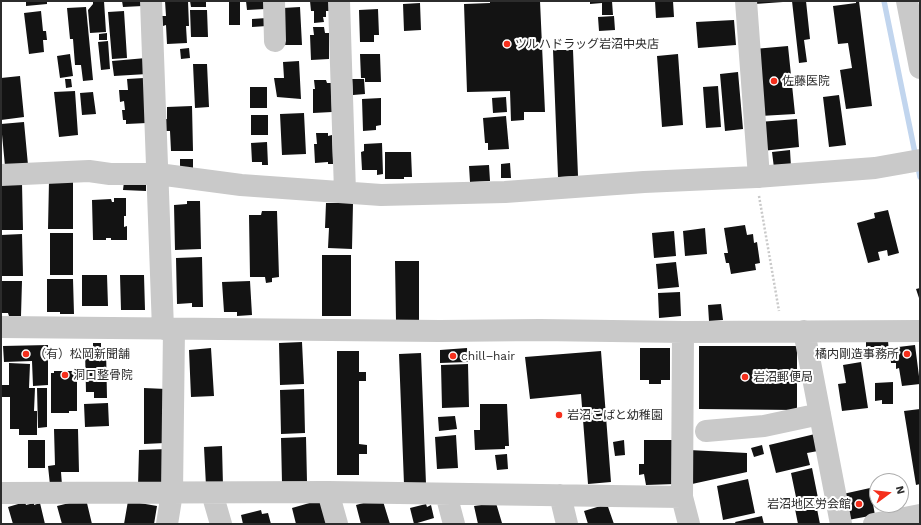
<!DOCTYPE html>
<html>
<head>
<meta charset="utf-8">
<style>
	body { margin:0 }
	#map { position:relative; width:921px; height:525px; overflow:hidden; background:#fff; font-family:"Work Sans",sans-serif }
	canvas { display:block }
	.frame { position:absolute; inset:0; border:2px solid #2c2c2c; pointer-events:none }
	.north { position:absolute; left:869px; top:473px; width:40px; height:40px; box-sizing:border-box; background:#fff; border:1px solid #ababab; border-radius:50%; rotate:75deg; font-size:11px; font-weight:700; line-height:16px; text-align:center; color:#2c2c2c }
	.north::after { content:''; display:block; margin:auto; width:14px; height:18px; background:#f52f1c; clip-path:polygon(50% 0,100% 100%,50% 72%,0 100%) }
</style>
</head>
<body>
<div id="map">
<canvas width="921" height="525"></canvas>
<div class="frame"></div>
<div class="north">N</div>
</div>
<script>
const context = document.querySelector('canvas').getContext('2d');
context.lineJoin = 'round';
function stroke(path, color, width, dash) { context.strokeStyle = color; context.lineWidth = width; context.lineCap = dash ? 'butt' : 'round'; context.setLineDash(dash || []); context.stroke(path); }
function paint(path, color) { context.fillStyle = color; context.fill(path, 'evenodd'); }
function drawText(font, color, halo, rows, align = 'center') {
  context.font = font + ' "Work Sans","Noto Sans JP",sans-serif'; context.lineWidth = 4; context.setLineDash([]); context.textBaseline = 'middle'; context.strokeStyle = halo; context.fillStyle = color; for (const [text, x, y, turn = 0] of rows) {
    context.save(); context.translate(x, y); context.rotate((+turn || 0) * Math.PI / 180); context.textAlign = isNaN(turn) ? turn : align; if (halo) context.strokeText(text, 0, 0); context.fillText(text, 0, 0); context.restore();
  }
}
stroke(new Path2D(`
	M884 1 915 153
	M919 172 920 177`), '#c1d5ee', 5.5);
paint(new Path2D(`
	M26 1H47V4L26 6Z
	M93 1H104L106 32 90 33 88 10 93 4Z
	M122 1H143V6L123 7Z
	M165 1H188L189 26H186L187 43 167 44 166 25 163 26 162 16H166Z
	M190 1H206V7H191Z
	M229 1H240V25H229Z
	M246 1H264L265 9 247 10Z
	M310 1H329V11H326V17H323L324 22 314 23V11H311Z
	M490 1H540L545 112H524V120L511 121 510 91 467 92 464 4 490 3Z
	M590 1H612L613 15H602V3L590 4Z
	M655 1H673L674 17 656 18Z
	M754 1H783V2L755 4Z
	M792 1H806L810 39 804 40 807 62 799 63Z
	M856 1H859L872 106 846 109 840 70 852 68 848 43 838 44 833 6 856 3Z
	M420 3 421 30 404 31 403 4Z
	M86 7 93 80 83 81 81 65H75L73 39H70L67 8Z
	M300 7 302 45H284L283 8Z
	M378 9 379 35H374V42H360L359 10Z
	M190 10H207L208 37H191Z
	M41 11 43 31H46L47 40H43L44 52 29 54 24 13Z
	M124 11 127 58 112 59 108 12Z
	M614 16 615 30 599 31 598 17Z
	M267 18V26L252 27V19Z
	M734 20 736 45 698 48 696 22Z
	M313 27H324L325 33H329V59L311 60 310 35H314Z
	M107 33V40H99V34Z
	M108 41 110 69 101 70 98 42Z
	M788 46 795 114 760 116 754 49Z
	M189 48 190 58 181 59 180 49Z
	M553 50H573L578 176 558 177Z
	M70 54 73 76 60 78 57 56Z
	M360 54H380L381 82H365V78H361Z
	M678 54 683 125 662 127 657 56Z
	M146 58 147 74 114 76 112 61Z
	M299 61 301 99 277 97 274 78H284L283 62Z
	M193 64H207L209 107 195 108Z
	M738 72 743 129 725 131 720 74Z
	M20 76 24 117 1 120V78Z
	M144 78 147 123 126 124V120H123L122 110H125L124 101 120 102 119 90H128L127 79Z
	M65 79H71L72 87 66 88Z
	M352 79H364L365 94 353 95Z
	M314 80H326L327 83H331L332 112 313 113V89H315Z
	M718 86 721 127 706 128 703 87Z
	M250 87H267V108H250Z
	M75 91 78 135 59 137 54 92Z
	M93 92 96 114 82 115 80 93Z
	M839 95 846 145 829 147 823 97Z
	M506 97 507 112 493 113 492 98Z
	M381 98V125L376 126V130L363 131 362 99Z
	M192 106 193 151H171L170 131H165V119H167V107Z
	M304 113 306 154 282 155 280 114Z
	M251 115H268V135H251Z
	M506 116 509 149 488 150V143H485L483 118Z
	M797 119 799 147 762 151 759 122Z
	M24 122 28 165 5 166 1 124Z
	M316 133H328V136L332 135 333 164H328V162L315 163 314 144H317Z
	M267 142 268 165H262V162H252L251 143Z
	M382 143 383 174 377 175V170H362L361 152 364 151V144Z
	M790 150 791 167 774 168 772 152Z
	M385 152H411L412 177H404V179H385Z
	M180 159H193V168L180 169Z
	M510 163 511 178H501V164Z
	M489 165 490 181 470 182 469 166Z
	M49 181 73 182V229H48Z
	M124 182 146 183V191L123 190Z
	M22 183 23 230H1V184Z
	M114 198H126V216H124V227L127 226V240H111V238H106V240H93L92 200 111 199 112 202H114Z
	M187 201H200L201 249 175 250 174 205 187 204Z
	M326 203H353L352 249 328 248 329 228H325Z
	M888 210 899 253 888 256 887 250 878 252 880 260 868 263 857 223 875 218 874 213Z
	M262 211H277L279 277 272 278V282L266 283 265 277H250L249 215H261Z
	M745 225 747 235 753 234 754 243 757 242 760 263 755 264 756 270 731 274 729 263H726L724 253H728L724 228Z
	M705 228 707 254 685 256 683 231Z
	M674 231 676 256 654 258 652 233Z
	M50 233H73V275H50Z
	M22 234 23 276H1V235Z
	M322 255H351V316H322Z
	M202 257 203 307H192V303L177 304 176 258Z
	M395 261H419V321H396Z
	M676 262 679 287 658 289 656 264Z
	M82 275H107L108 306H82Z
	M120 275H144L145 310H121Z
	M47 279H73L74 314H60V312H47Z
	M1 281H22L21 316H9L8 313H1Z
	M250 281 252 315 237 316V312H224L222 282Z
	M920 288V301L916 289Z
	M680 292 681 316 659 318 658 293Z
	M721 304 723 320 709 321 708 305Z
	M866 340H888L889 355H866Z
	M302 342 304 384 280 385 279 343Z
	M93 343H101V348H106L107 398H94V392H86L85 350H93Z
	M48 345V385L33 386 32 361 4 362 3 346Z
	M915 345 920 384 902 386 899 368 896 369V363H891L890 348Z
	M699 346H797V410L699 409Z
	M211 348 214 396 191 397 189 350Z
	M467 348 468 362 440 363V350Z
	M640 348H670V380H661V384H649V380H640Z
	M337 351H359V372H366V381H359V444L367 445V454H359V475H337Z
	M601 351 611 482 588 484 581 394 530 399 525 357Z
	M421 353 426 484H404L399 354Z
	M861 362 868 408 842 411 838 384 846 383 843 365Z
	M9 363 30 364 29 388H35L34 411H37V435H19V429H10V397H2V385H9Z
	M468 364 469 407 442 408 441 365Z
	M54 371H77V411H69V413H51V373H54Z
	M893 382V404H882V400L875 401V383Z
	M37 388H47V427L38 428Z
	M144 388 166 389 165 443 144 444Z
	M304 389 305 433 281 434 280 390Z
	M108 403 109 426 85 427 84 404Z
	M480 404H507L509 446H505V449L475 450 474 430H480Z
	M920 409V484L916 485 904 411Z
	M455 416 457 429 439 431 438 417Z
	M54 429H78L79 472H61L62 485H50L48 466 55 465Z
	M815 434 818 451 807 453 810 465 776 473 769 445Z
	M456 435 458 468 437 469 435 437Z
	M306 437 307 482 282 483 281 438Z
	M28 440H45V468H28Z
	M624 440 625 455 615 456 613 442Z
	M644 440H674L675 484 646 485 644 474 639 475V464H644Z
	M762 445 764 454 754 457 751 448Z
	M222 446 223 486H206L204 447Z
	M168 449V486H138L139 450Z
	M689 450 747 453V472L692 484Z
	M507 454 508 469 497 470 495 455Z
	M812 468 818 498 797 502 791 473Z
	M748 479 755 513 723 520 717 486Z
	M870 488 875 515 848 520 843 494Z
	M382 498 390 524H361L356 505Z
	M86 499 92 524H62L57 506Z
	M320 500 327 524H296L292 508Z
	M128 501 157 506 154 524H124Z
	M25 502 26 505 34 503V505L40 503 45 524H13L8 507Z
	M496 503 502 523 497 524H478L474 506Z
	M426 504 427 507 431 505 434 518 414 524 410 508Z
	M607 504 614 524H588L584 511Z
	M816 504 820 524H798L795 509Z
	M261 510 262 514 268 513 271 524H243L241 515Z
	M762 516 764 524H736L735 522Z`), '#131313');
stroke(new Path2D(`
	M759 196 779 311`), '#c9c9c9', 2.5, [2, 2]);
stroke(new Path2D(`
	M151 1 163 329
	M274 1 275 41
	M339 1 345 192
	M746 1 759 177
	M907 1 920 68
	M1 175 89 171 110 174H158L241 185 381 195 505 192 644 182 756 177 875 168 920 160
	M1 327 440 331 540 330 683 332 920 331
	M804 331 841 524
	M683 332 682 497 689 524
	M706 431 764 426 820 414
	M328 492 337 524
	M1 493 328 492 682 497
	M212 493 221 524
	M446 494 454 524
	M560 495 567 524
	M167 524 172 493 174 329
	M874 524 920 515`), '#c9c9c9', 22);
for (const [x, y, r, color] of [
	[507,44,4,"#f52f1c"],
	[774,81,4,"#f52f1c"],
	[26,354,4,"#f52f1c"],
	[907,354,4,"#f52f1c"],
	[453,356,4,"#f52f1c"],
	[65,375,4,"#f52f1c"],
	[745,377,4,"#f52f1c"],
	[559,415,4,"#f52f1c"],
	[859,504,4,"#f52f1c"]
]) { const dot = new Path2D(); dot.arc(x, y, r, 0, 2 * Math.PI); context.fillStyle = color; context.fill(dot); stroke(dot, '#fff', 1.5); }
drawText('12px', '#2c2c2c', '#fff', [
	["ツルハドラッグ岩沼中央店",515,44],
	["佐藤医院",782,81],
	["（有）松岡新聞舗",34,354],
	["橘内剛造事務所",899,354,"right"],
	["chill−hair",461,356],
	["洞口整骨院",73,375],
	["岩沼郵便局",753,377],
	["岩沼こばと幼稚園",567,415],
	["岩沼地区労会館",851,504,"right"]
], 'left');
</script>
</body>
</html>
